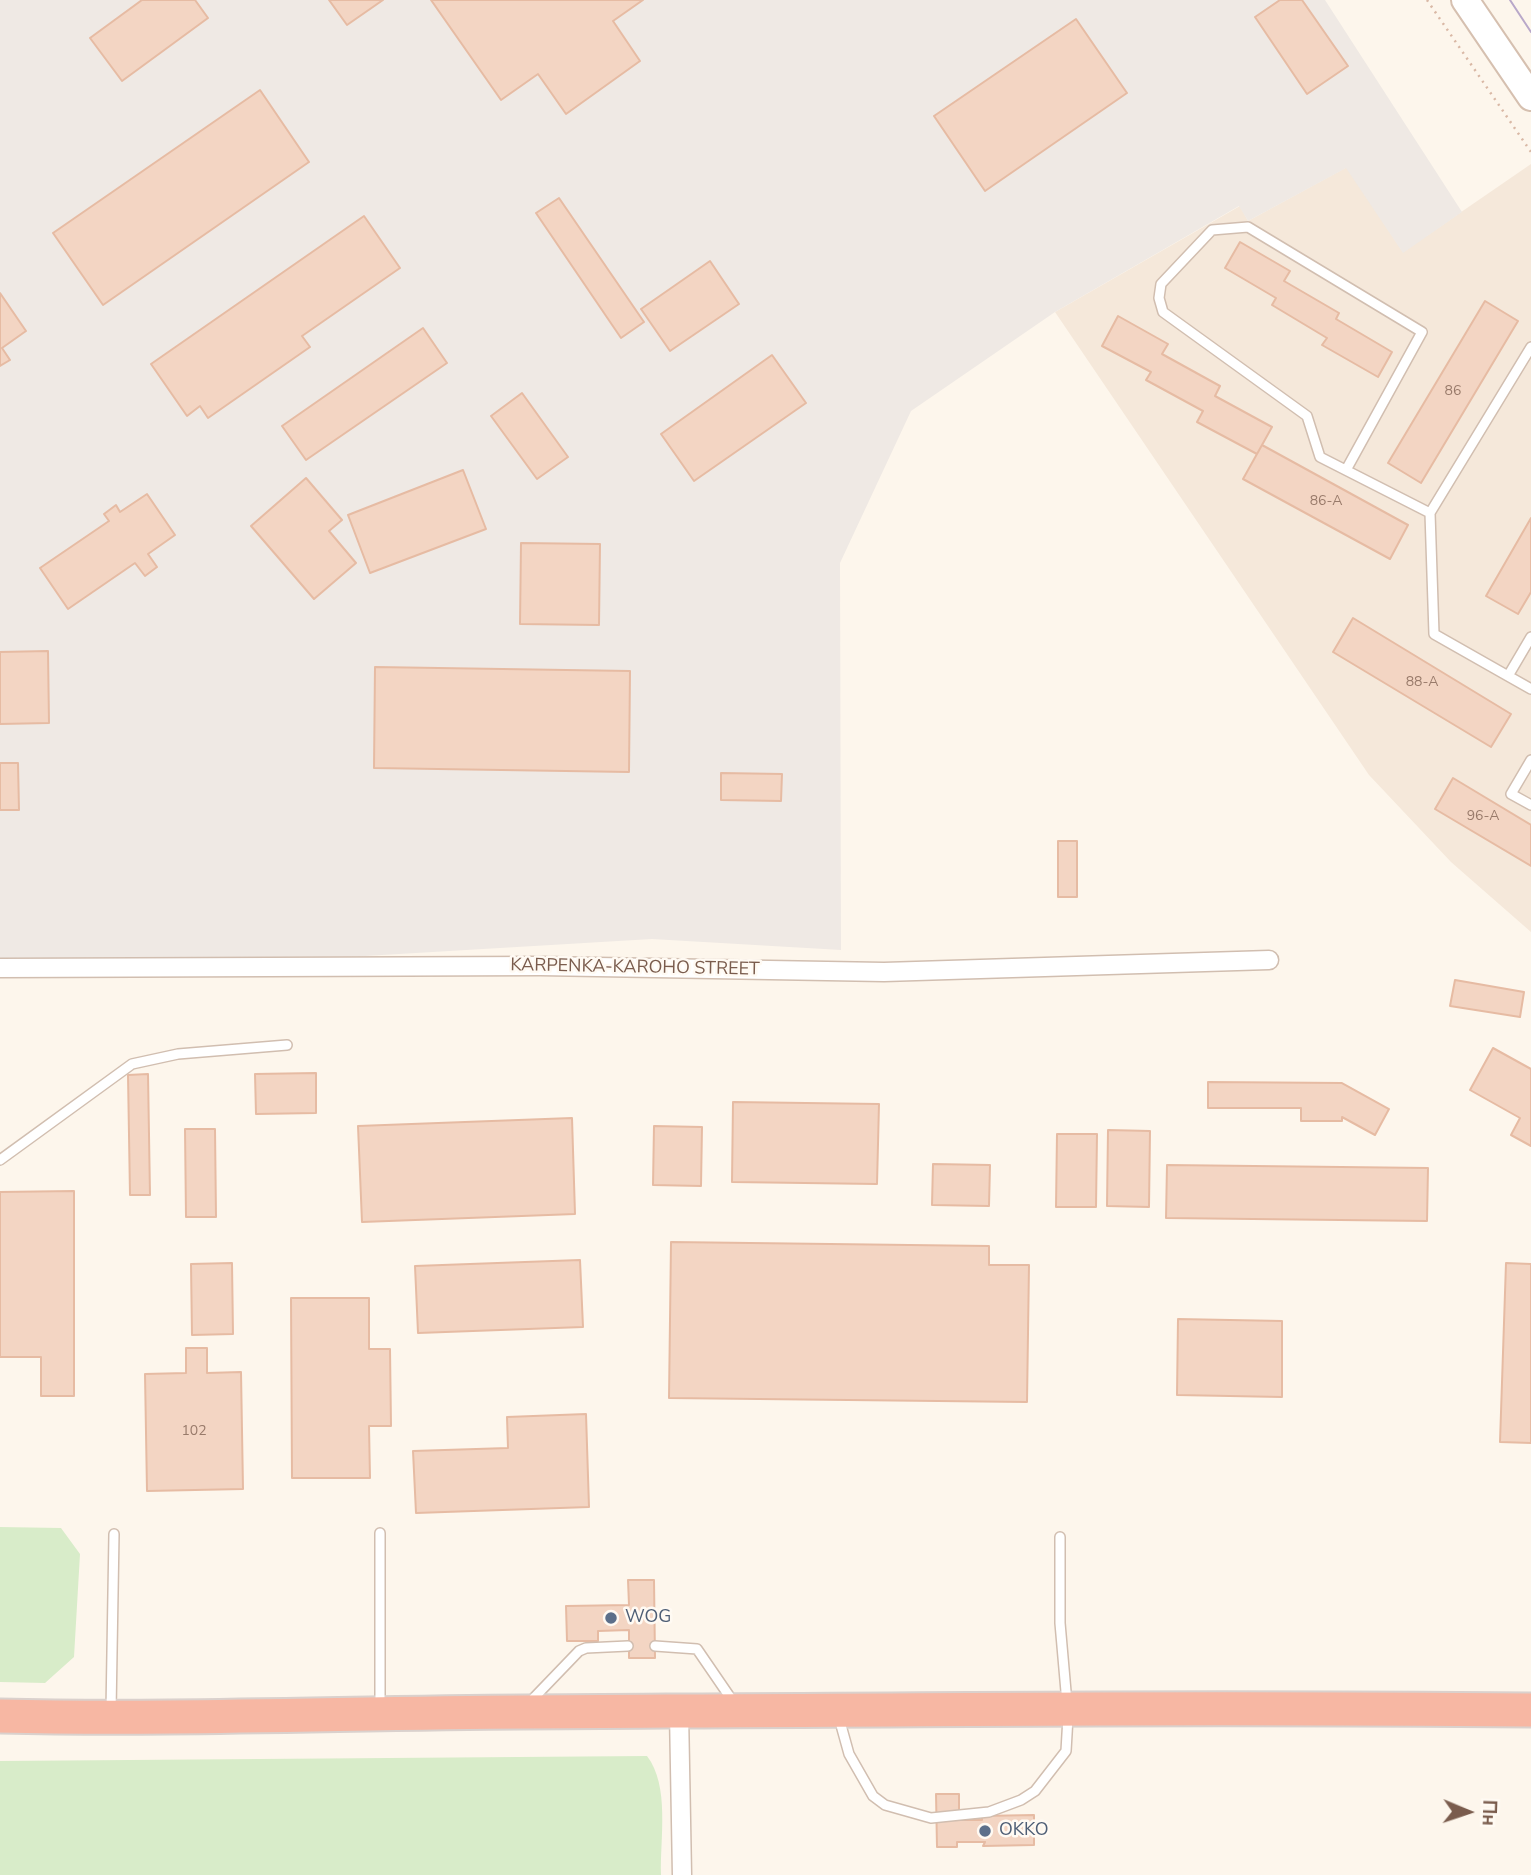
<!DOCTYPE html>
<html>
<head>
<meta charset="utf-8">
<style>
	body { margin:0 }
	#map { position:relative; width:1531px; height:1875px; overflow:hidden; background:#fdf6ec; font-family:"Nunito Sans",sans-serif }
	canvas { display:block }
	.north { position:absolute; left:1433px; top:1777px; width:70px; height:70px; -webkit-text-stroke:5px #fffaf3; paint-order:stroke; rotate:92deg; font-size:19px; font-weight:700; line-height:28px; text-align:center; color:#7a5c4d }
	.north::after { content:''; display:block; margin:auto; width:24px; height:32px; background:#7a5c4d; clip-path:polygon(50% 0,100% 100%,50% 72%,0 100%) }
</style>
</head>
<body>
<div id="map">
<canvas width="1531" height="1875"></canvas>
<div class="north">Пн</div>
</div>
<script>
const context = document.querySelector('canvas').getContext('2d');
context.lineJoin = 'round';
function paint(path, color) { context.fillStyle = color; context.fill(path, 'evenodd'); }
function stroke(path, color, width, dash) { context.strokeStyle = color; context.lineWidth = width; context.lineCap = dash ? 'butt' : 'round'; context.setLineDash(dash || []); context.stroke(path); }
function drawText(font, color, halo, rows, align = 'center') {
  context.font = font + ' "Nunito Sans",sans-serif'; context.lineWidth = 5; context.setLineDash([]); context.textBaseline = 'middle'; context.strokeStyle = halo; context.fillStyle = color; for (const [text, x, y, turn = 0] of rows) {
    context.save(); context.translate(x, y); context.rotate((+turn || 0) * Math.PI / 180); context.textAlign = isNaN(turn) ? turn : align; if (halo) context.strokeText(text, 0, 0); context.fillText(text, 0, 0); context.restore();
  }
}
paint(new Path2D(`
	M1531 164V932L1451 862 1369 775 1055 312 1240 206 1248 221 1347 167 1403 252Z`), '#f5e8da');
paint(new Path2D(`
	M0 0H1325L1462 212 1403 253 1346 168 1248 221 1239 206 1055 312 911 411 840 563 841 950 652 939 95 972H0Z`), '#efe9e4');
paint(new Path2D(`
	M0 1527 61 1528 80 1554 74 1657 45 1683 0 1682Z
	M647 1756C670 1786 660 1838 661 1875H0V1761Z`), '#d8ecc9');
const building = new Path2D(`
	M142 0H195L208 18 122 81 90 38Z
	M329 0H383L347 25Z
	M431 0H643L613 21 640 61 566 114 538 74 501 100Z
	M1280 0H1302L1348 66 1307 94 1255 17Z
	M1076 19 1127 93 985 191 934 116Z
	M260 90 309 162 103 305 53 233Z
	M559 198 644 322 621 338 536 213Z
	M364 216 400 268 302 336 310 347 208 418 200 406 187 416 151 364Z
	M1240 242 1290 271 1284 281 1339 313 1336 319 1392 352 1378 377 1322 345 1327 338 1272 305 1276 298 1225 268Z
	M710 261 739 304 670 351 641 309Z
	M0 293 26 331 2 348 10 360 0 366Z
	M1485 301 1518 321 1421 483 1388 463Z
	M1118 316 1168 344 1162 354 1220 386 1215 396 1272 427 1257 454 1197 422 1203 411 1146 380 1151 372 1102 346Z
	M423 328 447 363 306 460 282 426Z
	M772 355 806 403 694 481 661 434Z
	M522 393 568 457 537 479 491 416Z
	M1262 445 1408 525 1390 559 1243 479Z
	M463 470 486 529 370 573 348 515Z
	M306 478 342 520 329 531 356 563 314 599 251 526Z
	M147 494 175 535 148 554 157 567 145 576 135 563 68 609 40 568 109 521 104 514 116 505 120 512Z
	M1531 518V592L1518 614 1486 596Z
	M521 543 600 544 599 625 520 624Z
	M1353 618 1511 714 1491 747 1333 652Z
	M48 651 49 723 0 724V652Z
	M375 667 630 671 629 772 374 768Z
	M0 763H18L19 810H0Z
	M721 773 782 774 781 801 721 800Z
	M1453 778 1531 825V866L1435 809Z
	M1058 841H1077V897H1058Z
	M1455 980 1524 992 1520 1017 1450 1006Z
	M1493 1048 1531 1069V1146L1511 1135 1520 1118 1470 1090Z
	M316 1073V1113L256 1114 255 1074Z
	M148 1074 150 1195H130L128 1075Z
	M1208 1082 1342 1083 1389 1109 1375 1135 1342 1117V1121H1301V1108H1208Z
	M733 1102 879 1104 877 1184 732 1182Z
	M572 1118 575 1214 362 1222 358 1126Z
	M654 1126 702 1127 701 1186 653 1185Z
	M185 1129H215L216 1217H186Z
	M1108 1130 1150 1131 1149 1207 1107 1206Z
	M1057 1134H1097L1096 1207H1056Z
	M933 1164 990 1165 989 1206 932 1205Z
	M1167 1165 1428 1168 1427 1221 1166 1218Z
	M74 1191V1396H41V1357H0V1192Z
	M671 1242 989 1246V1265H1029L1027 1402 669 1398Z
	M580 1260 583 1327 418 1333 415 1266Z
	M232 1263 233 1334 192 1335 191 1264Z
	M1506 1263 1531 1264V1443L1500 1442Z
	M291 1298H369V1349H390L391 1426H369L370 1478H292Z
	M1178 1319 1282 1321V1397L1177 1395Z
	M186 1348H207V1373L241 1372 243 1489 147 1491 145 1374 186 1373Z
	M586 1414 589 1507 416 1513 413 1451 508 1448 507 1417Z
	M628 1580H654L655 1658H629V1630L598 1631V1641H567L566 1606 629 1605Z
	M936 1794H959V1820H982V1816L1034 1815V1845L983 1846 985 1842H957V1847H937Z`);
paint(building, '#f3d5c3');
stroke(building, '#e6bba3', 2);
const lane = new Path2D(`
	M1346 470 1422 332 1248 227 1212 230 1161 284 1159 298 1163 312 1307 416 1320 457 1430 513
	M1531 637 1508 676 1531 689
	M1508 676 1434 634 1430 513 1531 347
	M1531 760 1511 794 1531 805
	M0 1160 132 1064 178 1054 287 1045
	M1060 1537V1623L1067 1703
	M655 1646 697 1649 734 1703
	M528 1704 579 1651 586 1648 628 1646
	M380 1707V1533
	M111 1711 114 1534
	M839 1718 849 1754 873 1796 885 1805 931 1818 989 1812 1021 1800 1035 1791 1066 1751 1068 1717`);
const street = new Path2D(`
	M0 968 540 966 884 972 1269 960
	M679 1712 682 1875`);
const secondary = new Path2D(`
	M1465 0 1531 97`);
const highway = new Path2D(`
	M0 1716C174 1720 349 1713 523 1712 859 1710 1195 1707 1531 1710`);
stroke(lane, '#d1beb0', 12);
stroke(street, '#d1beb0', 21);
stroke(secondary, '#d6c0b0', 30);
stroke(highway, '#dad1cd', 37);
stroke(new Path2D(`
	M1427 0 1531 152`), '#d9b8a5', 2.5, [2, 5]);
stroke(lane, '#fff', 9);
stroke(street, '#fff', 18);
stroke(secondary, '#fff', 26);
stroke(highway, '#f7b7a3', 33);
stroke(new Path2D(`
	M1510 0 1531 32`), '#b9a8c9', 2);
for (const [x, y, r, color] of [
	[611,1618,7,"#5c6f8a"],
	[985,1831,7,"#5c6f8a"]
]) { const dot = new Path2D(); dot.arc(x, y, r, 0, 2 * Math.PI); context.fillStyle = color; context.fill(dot); stroke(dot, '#fffaf3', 2.5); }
drawText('14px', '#987a6a', null, [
	["86",1453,392],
	["86-А",1326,502],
	["88-А",1422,683],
	["96-А",1483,817],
	["102",194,1432]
]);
drawText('18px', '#7a5c4d', '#fffaf3', [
	["KARPENKA-KAROHO STREET",635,968,1]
]);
drawText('18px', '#4e5e75', '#fffaf3', [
	["WOG",625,1618],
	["OKKO",999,1831]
], 'left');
</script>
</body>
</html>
